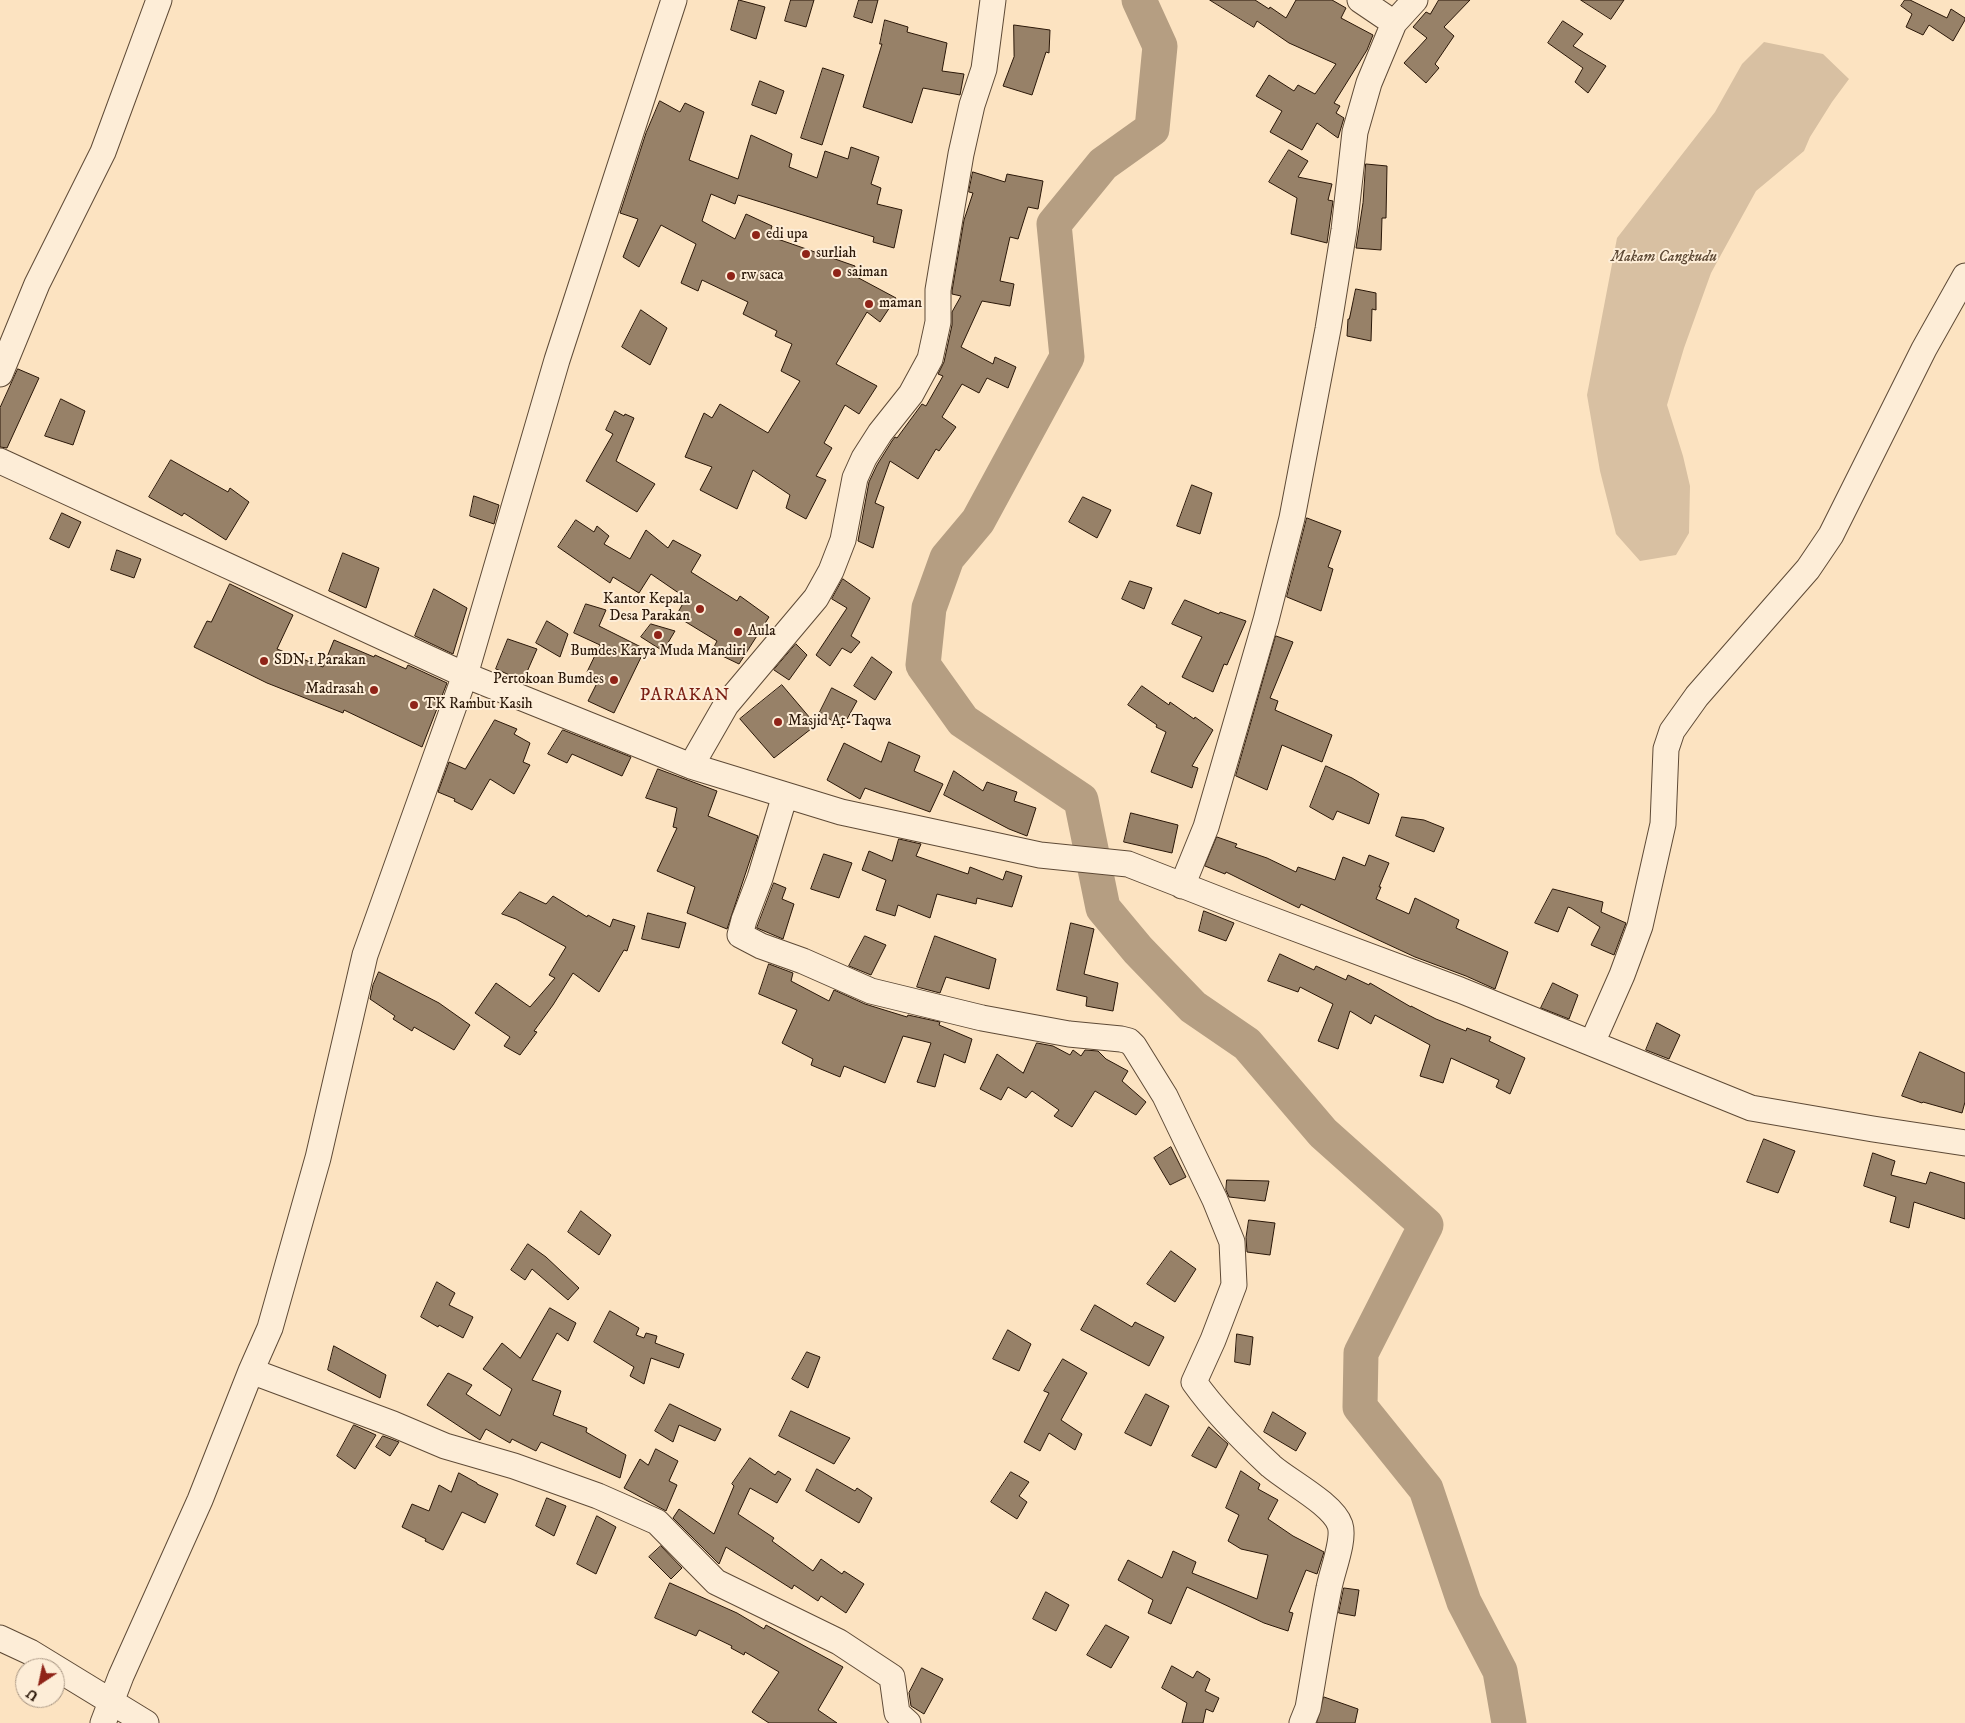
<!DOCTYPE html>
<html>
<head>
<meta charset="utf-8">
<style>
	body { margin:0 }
	#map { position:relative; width:1965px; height:1723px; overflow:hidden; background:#fce3c1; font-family:"IM FELL DW Pica",serif }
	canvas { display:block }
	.north { position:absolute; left:15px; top:1658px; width:50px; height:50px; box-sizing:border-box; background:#fdedd7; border:1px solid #a99784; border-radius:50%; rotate:214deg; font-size:14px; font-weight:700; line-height:20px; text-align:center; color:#2a1708 }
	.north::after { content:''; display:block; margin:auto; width:18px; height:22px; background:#8f2418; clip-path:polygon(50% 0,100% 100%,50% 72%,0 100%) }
</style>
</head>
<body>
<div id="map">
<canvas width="1965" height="1723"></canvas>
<div class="north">U</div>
</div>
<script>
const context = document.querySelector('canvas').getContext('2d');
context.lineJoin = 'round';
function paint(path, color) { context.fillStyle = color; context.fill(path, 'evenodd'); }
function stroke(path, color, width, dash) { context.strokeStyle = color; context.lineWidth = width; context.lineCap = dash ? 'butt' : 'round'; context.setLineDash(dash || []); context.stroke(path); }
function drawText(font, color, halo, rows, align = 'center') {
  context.font = font + ' "IM FELL DW Pica",serif'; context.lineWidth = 4; context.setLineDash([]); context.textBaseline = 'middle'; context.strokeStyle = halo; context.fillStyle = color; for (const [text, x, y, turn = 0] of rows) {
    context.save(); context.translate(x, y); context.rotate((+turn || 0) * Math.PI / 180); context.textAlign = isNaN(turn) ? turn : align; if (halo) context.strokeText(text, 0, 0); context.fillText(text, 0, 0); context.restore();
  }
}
paint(new Path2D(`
	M1764 42 1823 54 1849 79 1832 102 1810 137 1804 151 1756 191 1711 273 1684 348 1667 405 1683 456 1690 486 1689 533 1676 555 1640 561 1616 534 1600 471 1587 395 1617 238 1715 112 1742 64Z`), '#d8c0a2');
stroke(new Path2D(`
	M1139 0 1160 46 1152 129 1103 164 1054 224 1067 357 978 521 947 558 929 608 923 665 963 721 1081 800 1103 908 1138 950 1193 1007 1247 1044 1323 1133 1426 1225 1361 1353 1360 1407 1426 1489 1464 1602 1500 1671 1509 1723`), '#b59e82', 35);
const building = new Path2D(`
	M739 0 765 7 756 39 731 30Z
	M791 0H814L806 27 785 21Z
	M859 0H878L872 23 854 17Z
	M1210 0H1255L1269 9 1270 7 1286 18 1296 0H1332L1346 8 1341 18 1373 35 1367 50 1334 103 1340 106 1336 113 1344 118 1338 138 1317 123 1302 150 1270 132 1282 111 1256 96 1269 75 1294 91 1298 85 1315 94 1336 64 1289 43 1257 21 1254 27Z
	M1439 0H1470L1444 27 1454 36 1435 64 1439 68 1426 83 1404 63 1427 38 1413 27 1426 12 1430 14Z
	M1581 0H1624L1611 19Z
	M1905 0H1910L1947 18 1951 9 1965 18V20L1953 41 1929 25 1923 35 1906 27 1912 14 1901 6Z
	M885 20 908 27 907 32 947 43 942 71 964 74 960 95 923 88 912 123 863 107 882 44H880Z
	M1563 21 1583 34 1573 46 1606 66 1588 93 1575 82 1583 68 1548 43Z
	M1014 25 1050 30 1049 53 1046 52 1032 95 1003 86 1014 57Z
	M823 68 844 75 822 145 801 138Z
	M760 81 784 91 776 114 752 105Z
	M660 101 680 112 685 103 704 112 689 160 738 179 751 135 792 154 789 167 817 178 825 151 848 159 851 147 879 157 871 184 881 188 877 204 902 210 894 248 873 242 874 237 738 195 735 204 711 194 702 221 735 239 746 214 772 226 769 236 855 266 853 275 896 298 880 322 867 312 836 364 877 386 859 414 845 405 824 443 832 448 816 476 826 480 806 519 786 508 790 495 753 470 737 509 700 490 712 467 685 457 704 413 712 418 720 404 768 433 800 381 781 371 792 344 775 336 777 331 743 314 748 302 702 280 698 291 681 283 696 244 661 225 639 267 623 257 638 219 620 213 646 133Z
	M1289 150 1308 161 1298 177 1332 184 1328 200 1333 201 1327 243 1291 234 1297 198 1269 182Z
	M1366 164 1387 166 1386 218H1382L1381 250 1356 248 1363 203Z
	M973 172 1005 182 1007 174 1043 181 1038 209 1028 207 1018 239 1010 237 1000 281 1014 284 1010 306 982 301 961 347 993 364 995 357 1016 367 1008 388 987 378 979 393 962 384 942 417 956 427 939 451 936 449 918 479 890 461 875 503 884 507 873 548 858 541 869 482 877 465 892 441 895 437 897 438 922 404 926 406 943 376 938 374 944 362 952 325V312L961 296 952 294V291L964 220 973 193 969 192Z
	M1356 289 1376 293V310L1372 309 1371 341 1347 336 1348 319H1349Z
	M641 310 667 328 650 365 622 347Z
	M18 369 39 378 7 448 0 447V408Z
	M61 399 85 411 73 445 45 436Z
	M615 411 624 416 625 414 634 418 616 461 655 484 637 512 586 481 613 434 606 430Z
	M171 460 228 492 230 488 249 502 226 540 184 513 182 516 149 497Z
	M1192 485 1212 493 1200 534 1177 526Z
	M474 496 499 505 494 524 470 516Z
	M1083 497 1111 510 1097 538 1069 522Z
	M62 513 81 522 69 548 50 539Z
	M1307 518 1341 531 1328 567 1333 569 1321 611 1287 597Z
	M576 520 594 532 597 526 609 536 604 544 630 559 646 530 668 548 673 540 701 555 691 572 737 601 740 596 769 617 739 664 712 651 717 641 676 616 686 598 651 574 639 593 613 577 610 583 558 547Z
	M117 550 141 559 134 578 111 570Z
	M343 553 379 568 366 608 329 591Z
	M843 579 870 598 851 636 860 642 851 653 842 648 830 666 816 655 847 608 832 599Z
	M1130 581 1152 588 1144 609 1122 599Z
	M230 584 293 615 277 649 323 667 334 640 374 657 375 655 406 669 408 665 447 683 422 747 344 710 343 713 267 683 194 647 207 621 211 622Z
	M434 589 467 608 453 654 415 636Z
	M1185 600 1219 614 1220 612 1246 621 1227 665 1224 664 1213 692 1182 677 1202 637 1172 624Z
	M586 604 606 610 599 626 645 649 614 713 588 701 599 679 587 672 600 645 574 633Z
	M547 621 568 634 560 657 536 643Z
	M651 624 675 631 663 651 641 637Z
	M1276 636 1293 642 1270 698 1278 701 1275 710 1332 735 1322 762 1282 745 1267 790 1236 776Z
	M508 639 537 649 523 681 496 669Z
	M796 644 807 655 789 680 774 670Z
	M872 657 892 672 875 700 854 686Z
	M782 685 816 725 774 758 740 719Z
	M1142 686 1169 705 1170 702 1194 719 1195 717 1213 730 1192 766 1198 768 1192 788 1151 772 1166 732 1156 727 1157 725 1128 705Z
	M832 688 857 701 842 728 820 712Z
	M495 720 517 729 514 734 530 743 523 762 530 765 514 794 490 779 472 810 454 801 455 799 438 792 449 762 465 769Z
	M563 730 631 757 622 776 572 754 567 763 548 754Z
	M889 742 920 756 914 771 943 784 930 812 865 788 860 799 827 780 844 743 881 762Z
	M1326 766 1352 778 1379 794 1369 824 1337 811 1333 820 1310 807Z
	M658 769 717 791 708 816 758 836 727 929 687 913 695 887 657 871 677 828 673 827 677 808 646 798Z
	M954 771 983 791 987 782 1017 792 1014 801 1036 808 1027 836 1009 829 944 795Z
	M1131 813 1178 825 1172 853 1124 842Z
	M1402 817 1424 820 1444 828 1434 852 1396 836Z
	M1217 837 1237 844 1235 847 1267 858 1296 872 1298 867 1335 880 1343 857 1365 866 1369 855 1389 863 1379 887H1381L1376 899 1409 914 1415 898 1459 920 1456 928 1508 952 1495 989 1466 976 1415 957 1301 904 1299 908 1226 872 1225 874 1205 866Z
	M899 839 921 844 916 856 968 874 970 867 1003 880 1006 871 1022 876 1012 907 977 898 976 904 937 894 930 918 898 905 895 916 876 910 886 880 862 870 869 851 892 861Z
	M824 854 852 863 839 898 811 889Z
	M774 883 786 888 782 899 794 904 783 939 757 928Z
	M1553 889 1603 902 1601 912 1626 923 1614 955 1591 945 1600 927 1571 908 1568 907 1558 932 1535 923Z
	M520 892 546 904 553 896 587 917 588 915 610 927 613 919 635 926 627 951 624 950 599 992 573 973 553 1005 534 1031 537 1032 520 1055 504 1046 510 1037 475 1013 496 983 530 1007 555 978 549 975 566 947 516 919 502 914Z
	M1204 911 1234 923 1226 941 1199 931Z
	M648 913 686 923 679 948 642 939Z
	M1071 923 1094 929 1084 974 1118 983 1113 1011 1086 1006 1087 997 1057 990Z
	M865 936 886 945 871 975 849 966Z
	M935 936 996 959 989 989 946 977 940 993 917 987Z
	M1280 954 1314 970 1316 966 1346 980 1348 975 1369 985 1370 983 1411 1007V1006L1436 1019 1466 1031 1467 1028 1491 1037 1489 1041 1525 1058 1510 1094 1496 1087 1499 1080 1451 1058 1443 1083 1420 1076 1430 1045 1375 1015 1371 1024 1350 1011 1338 1049 1318 1041 1333 1004 1300 987 1298 992 1268 981Z
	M769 964 793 973 791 981 829 1001 834 990 865 1004 907 1017 908 1015 940 1022 939 1025 972 1039 965 1063 944 1054 935 1087 917 1082 931 1043 903 1036 885 1083 844 1066 840 1077 811 1065 813 1059 782 1043 797 1010 759 994Z
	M379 972 439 1003 470 1025 454 1050 414 1027 412 1031 393 1019 395 1016 370 999 373 985Z
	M1553 983 1578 995 1569 1019 1541 1008Z
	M1657 1023 1680 1035 1669 1059 1646 1050Z
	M1037 1043 1053 1046 1070 1055 1073 1050 1081 1056 1085 1050 1098 1051 1106 1059 1128 1071 1122 1081 1146 1102 1136 1115 1095 1091 1072 1127 1054 1116 1059 1110 1032 1091 1026 1098 1008 1087 1001 1100 980 1089 997 1054 1023 1073Z
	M1920 1052 1965 1073V1102L1962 1113 1923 1102 1922 1103 1902 1096Z
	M1764 1139 1795 1151 1778 1193 1747 1182Z
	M1171 1147 1186 1177 1170 1185 1154 1158Z
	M1873 1153 1895 1161 1891 1175 1926 1184 1930 1172 1965 1183V1219L1914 1202 1909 1228 1890 1222 1896 1197 1864 1186Z
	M1227 1180 1269 1181 1265 1201 1229 1197 1226 1190Z
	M581 1211 611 1235 599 1255 568 1232Z
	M1249 1220 1275 1223 1270 1255 1247 1252 1246 1238Z
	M528 1244 546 1257 579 1288 568 1300 532 1269 525 1280 511 1270Z
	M1171 1251 1196 1269 1175 1302 1147 1284Z
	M437 1282 455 1293 449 1305 473 1317 463 1338 439 1325 438 1327 421 1317Z
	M1095 1305 1132 1327 1135 1322 1164 1337 1149 1366 1081 1330Z
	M550 1308 576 1323 568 1341 557 1333 532 1380 561 1391 553 1415 587 1428 586 1432 626 1455 620 1478 541 1442 536 1451 512 1439 510 1443 486 1429 480 1440 427 1405 448 1373 472 1385 466 1394 500 1416 512 1389 483 1369 502 1343 520 1358Z
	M610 1311 639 1328 636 1335 644 1338 646 1333 657 1336 655 1343 684 1354 679 1368 651 1358 644 1384 630 1376 634 1367 594 1342Z
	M1008 1330 1031 1344 1019 1371 993 1359Z
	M1237 1334 1253 1337 1250 1365 1235 1362Z
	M334 1346 386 1375 380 1398 328 1370Z
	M807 1352 820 1357 808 1388 792 1379Z
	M1063 1359 1087 1373 1061 1420 1082 1434 1075 1450 1049 1433 1040 1451 1024 1442 1049 1393 1044 1391Z
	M1146 1394 1169 1406 1151 1446 1125 1433Z
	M670 1404 721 1429 715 1441 679 1425 673 1442 655 1431Z
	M791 1411 850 1438 834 1464 779 1436Z
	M1273 1412 1306 1433 1296 1451 1264 1432Z
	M354 1425 376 1435 355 1469 337 1456Z
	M1209 1427 1228 1444 1216 1468 1192 1456Z
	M383 1436 399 1442 390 1456 376 1447Z
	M656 1449 678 1461 669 1481 677 1485 666 1511 624 1488 640 1459 648 1465Z
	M750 1458 775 1475 778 1471 791 1479 777 1503 750 1488 738 1514 774 1538 772 1541 813 1571 821 1559 842 1574 844 1571 864 1584 846 1613 821 1596 818 1601 794 1585 792 1589 726 1547 719 1564 673 1518 679 1509 714 1534 734 1486 732 1484Z
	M817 1469 855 1491 857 1488 872 1498 859 1523 806 1491Z
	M1241 1471 1260 1484 1258 1489 1278 1500 1268 1519 1293 1536 1324 1552 1317 1574 1306 1570 1289 1612 1293 1613 1288 1631 1264 1623 1187 1587 1171 1624 1148 1613 1153 1600 1118 1580 1128 1560 1162 1578 1173 1551 1196 1562 1192 1573 1257 1599 1268 1555 1241 1549 1228 1541 1239 1515 1226 1508Z
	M1011 1472 1029 1482 1019 1496 1027 1502 1017 1519 991 1502Z
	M459 1473 477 1483V1484L498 1494 485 1523 462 1512 443 1550 425 1541 426 1539 402 1527 412 1504 429 1511 439 1485 451 1492Z
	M547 1498 566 1506 554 1536 536 1526Z
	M597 1516 616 1527 596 1574 577 1564Z
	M661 1546 682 1568 671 1579 649 1557Z
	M670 1583 737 1613 764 1629 766 1625 843 1667 818 1710 837 1723H769L752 1712 779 1672 745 1652 744 1655 731 1648 732 1646 699 1630 696 1636 655 1618Z
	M1344 1588 1359 1590 1355 1616 1339 1613Z
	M1046 1592 1069 1605 1056 1631 1033 1619Z
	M1106 1625 1129 1637 1111 1668 1087 1655Z
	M1172 1666 1193 1678 1197 1671 1210 1679 1205 1691 1219 1698 1213 1712 1206 1709 1203 1723H1182L1187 1703 1162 1688Z
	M922 1668 943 1679 924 1714 911 1706 909 1693Z
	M1324 1697 1358 1709 1355 1723H1317Z`);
paint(building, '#978168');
stroke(building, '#2a1708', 1);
const minor = new Path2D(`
	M1360 0 1394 23
	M0 374 37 284 103 152 159 0
	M0 461 465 675 691 766 841 812 1040 855 1128 864 1238 907 1460 990 1751 1108 1873 1129 1965 1143
	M691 766 726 705 816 598 831 571 843 540 855 478 864 458 880 433 911 394 930 359 938 322V290L945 248 961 154 972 105 984 69 993 0
	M785 795 760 878 744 920 740 935 761 946 803 961 871 991 982 1018 1069 1034 1121 1039 1129 1041 1134 1046 1165 1096 1215 1200 1232 1242 1234 1285 1213 1340 1194 1382C1216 1413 1243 1440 1271 1466 1288 1481 1333 1504 1340 1525 1345 1540 1332 1571 1329 1588 1321 1628 1315 1668 1308 1708L1302 1723
	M1182 886 1206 827 1266 620 1292 518 1328 329 1344 230 1355 132 1369 83 1394 23 1415 0
	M1592 1043 1622 975 1640 926 1663 824 1666 749 1672 731 1697 696 1808 569 1831 535 1924 349 1965 276
	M251 1371 393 1424 445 1446 514 1466 598 1496 657 1522 716 1582 839 1642 892 1677 897 1713 908 1723
	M0 1638 30 1652 146 1723
	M103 1723 121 1676 200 1500 251 1371 270 1328 318 1158 365 955 465 675 557 360 674 0`);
stroke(minor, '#5e4a36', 27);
stroke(minor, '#fdedd7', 25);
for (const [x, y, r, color] of [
	[756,235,5,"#8f2418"],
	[806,254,5,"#8f2418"],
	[837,273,5,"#8f2418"],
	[731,276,5,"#8f2418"],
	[869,304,5,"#8f2418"],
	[700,609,5,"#8f2418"],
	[738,632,5,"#8f2418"],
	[658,635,5,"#8f2418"],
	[264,661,5,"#8f2418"],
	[614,680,5,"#8f2418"],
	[374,690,5,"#8f2418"],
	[414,705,5,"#8f2418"],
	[778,722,5,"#8f2418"]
]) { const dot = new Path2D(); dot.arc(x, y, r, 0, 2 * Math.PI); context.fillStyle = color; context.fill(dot); stroke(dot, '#fdedd7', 2); }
drawText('15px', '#2a1708', '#fdedd7', [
	["edi upa",766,235],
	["surliah",816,254],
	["saiman",847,273],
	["rw saca",741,276],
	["maman",879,304],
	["Kantor Kepala",690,600,"right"],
	["Desa Parakan",690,617,"right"],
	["Aula",748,632],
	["Bumdes Karya Muda Mandiri",658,652,"center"],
	["SDN 1 Parakan",274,661],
	["Pertokoan Bumdes",604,680,"right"],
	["Madrasah",364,690,"right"],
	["TK Rambut Kasih",424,705],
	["Masjid At-Taqwa",788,722]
], 'left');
drawText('italic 15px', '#5e4a36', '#fdedd7', [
	["Makam Cangkudu",1664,258]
]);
context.letterSpacing = '1px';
drawText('18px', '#7a1f14', '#fdedd7', [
	["PARAKAN",685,696]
]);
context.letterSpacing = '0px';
</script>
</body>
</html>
